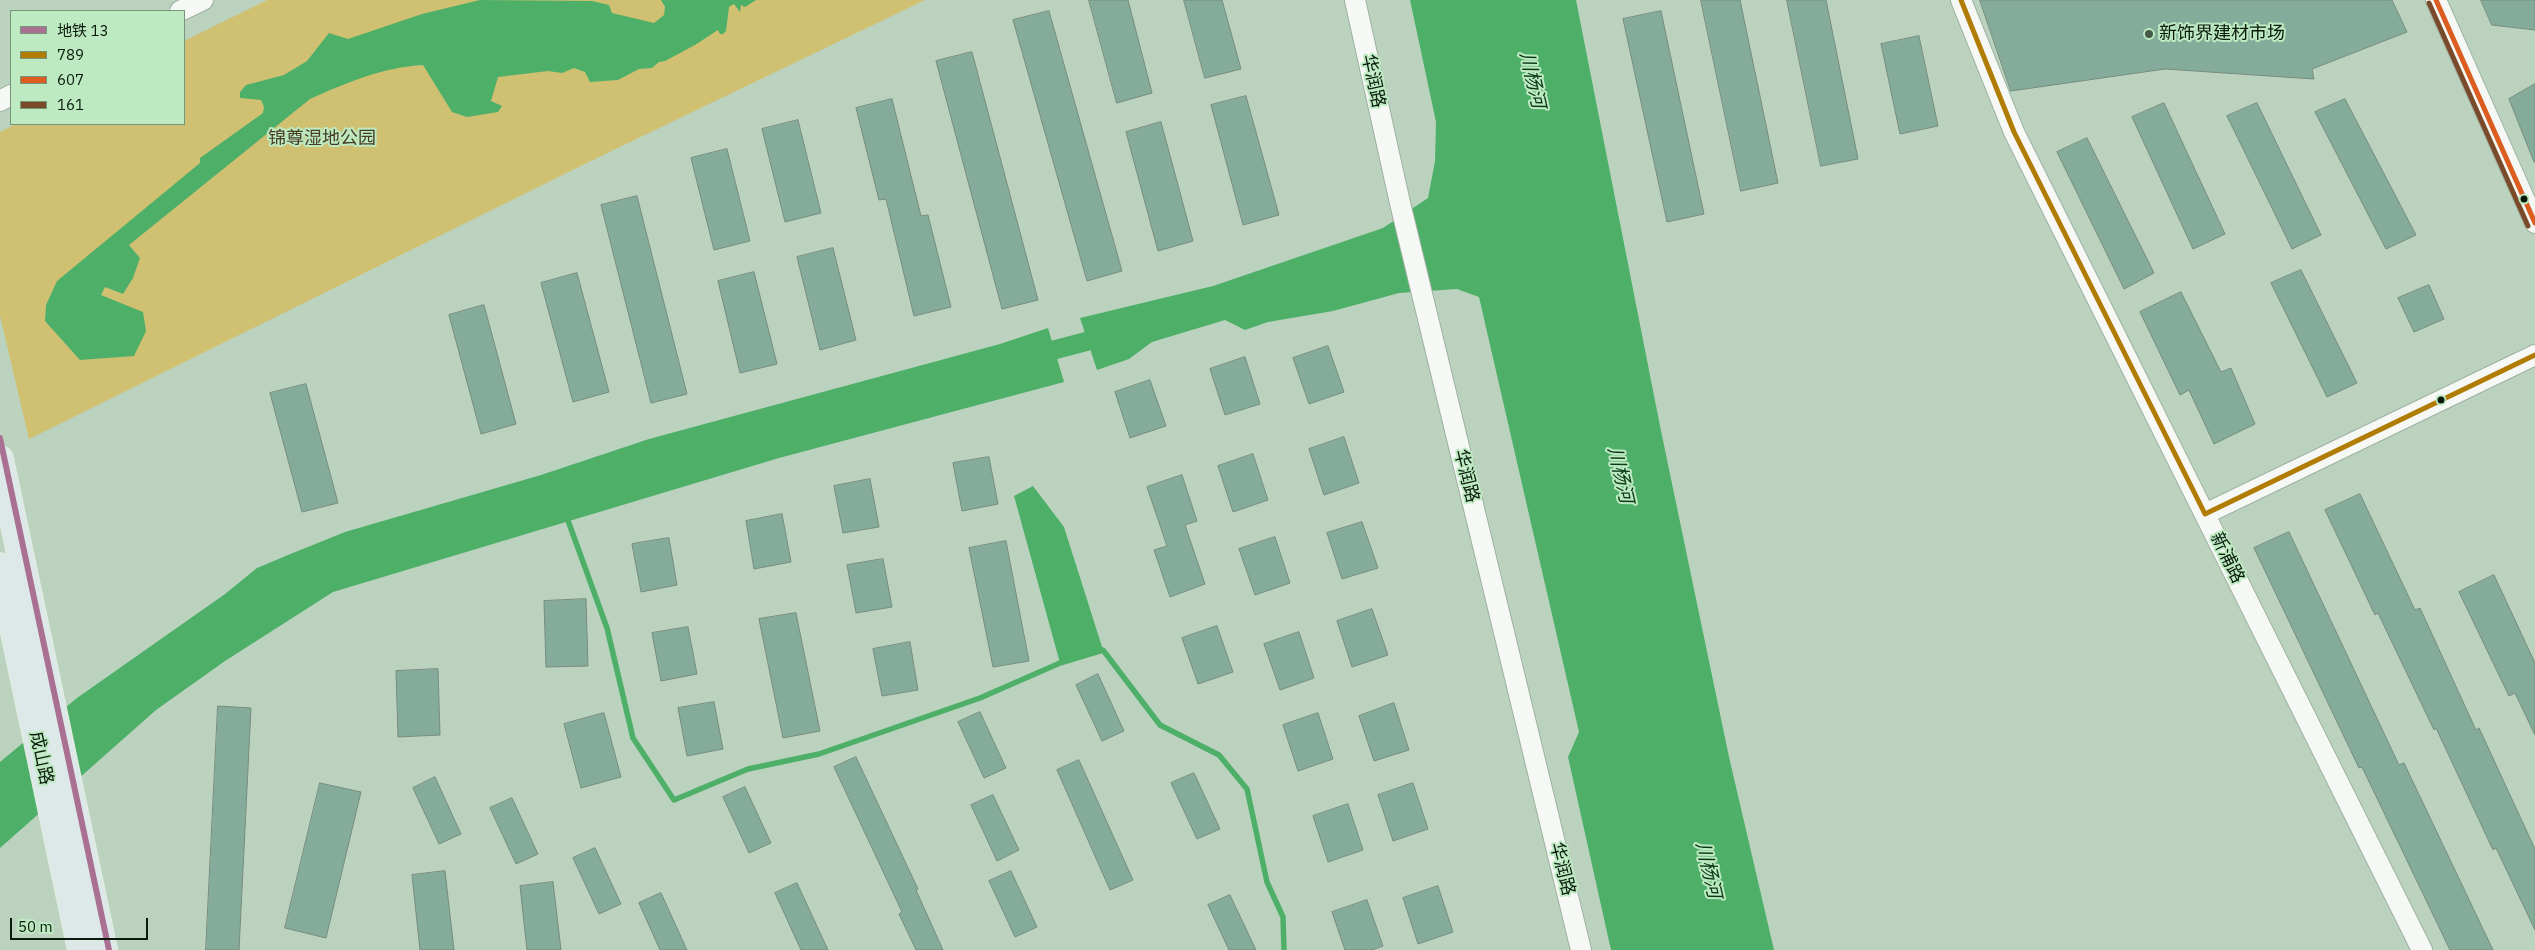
<!DOCTYPE html>
<html>
<head>
<meta charset="utf-8">
<style>
	body { margin:0 }
	#map { position:relative; width:2535px; height:950px; overflow:hidden; background:#bbd3be; font-family:"IBM Plex Sans","Noto Sans SC",sans-serif }
	canvas { display:block }
	.legend { position:absolute; left:10px; top:10px; width:175px; height:115px; box-sizing:border-box; background:#beeac2; border:1px solid #769679; margin:0; padding:6px 9px; list-style:none; font-size:15px; color:#09190b }
	.legend li { display:flex; align-items:center; gap:10px; height:25px }
	.legend b { width:25px; border:1px solid #769679 }
	.scale { position:absolute; left:10px; top:918px; width:138px; height:22px; box-sizing:border-box; border:2px solid #09190b; border-top:0; padding-left:6px; font-size:15px; line-height:18px; white-space:nowrap; color:#09190b; -webkit-text-stroke:4px #beeac2; paint-order:stroke }
</style>
</head>
<body>
<div id="map">
<canvas width="2535" height="950"></canvas>
<ul class="legend">
<li><b style="height:6px;background:#aa7094"></b>地铁 13</li>
<li><b style="height:6px;background:#b07c03"></b>789</li>
<li><b style="height:6px;background:#db5d20"></b>607</li>
<li><b style="height:6px;background:#7a4b2a"></b>161</li>
</ul>
<div class="scale">50 m</div>
</div>
<script>
const context = document.querySelector('canvas').getContext('2d');
context.lineJoin = 'round';
function paint(path, color) { context.fillStyle = color; context.fill(path, 'evenodd'); }
function stroke(path, color, width, dash) { context.strokeStyle = color; context.lineWidth = width; context.lineCap = dash ? 'butt' : 'round'; context.setLineDash(dash || []); context.stroke(path); }
function drawText(font, color, halo, rows, align = 'center') {
  context.font = font + ' "IBM Plex Sans","Noto Sans SC",sans-serif'; context.lineWidth = 4; context.setLineDash([]); context.textBaseline = 'middle'; context.strokeStyle = halo; context.fillStyle = color; for (const [text, x, y, turn = 0] of rows) {
    context.save(); context.translate(x, y); context.rotate((+turn || 0) * Math.PI / 180); context.textAlign = isNaN(turn) ? turn : align; if (halo) context.strokeText(text, 0, 0); context.fillText(text, 0, 0); context.restore();
  }
}
paint(new Path2D(`
	M267 0H925L597 158 29 439 0 316V132L16 124H184V41Z`), '#d0c172');
paint(new Path2D(`
	M480 0 592 1 609 5 612 13 654 23 664 15 665 7 661 0H756L745 7 741 5 740 12 734 4 729 7 726 31 723 34H720L718 30 695 45 665 61 659 62 652 68 639 69 618 80 590 82 585 72 574 68 562 73 548 71 498 77 491 101 502 106 498 112 467 117 452 112 423 65C383 67 346 83 310 99L129 245 140 258 133 278 123 294 105 287 101 295 143 312 146 331 134 356 80 360 45 321 46 305 57 281 200 163V158L263 113 264 107 261 100 240 98V92L246 85 284 75 307 61 329 33 348 39 422 14Z
	M1410 0H1576L1660 426 1729 757 1774 950H1611L1568 757 1579 732 1479 297 1457 289 1399 293 1333 311 1268 322 1245 330 1225 320 1152 342 1129 359 1097 370 1080 318 1213 286 1383 228 1428 198 1435 161 1436 122Z
	M1048 328 1064 382 779 458 333 592 225 661 156 710 0 848V762L77 698 225 594 257 568 288 555 345 532 541 475 649 439 1000 344Z
	M1033 486 1064 527 1103 650 1060 663 1014 496Z`), '#4eaf69');
stroke(new Path2D(`
	M566 515 607 628 633 738 674 800 748 769 819 754 980 698 1060 663 1103 650 1160 725 1219 755 1247 789 1267 882 1283 917 1284 950`), '#4eaf69', 5.5);
stroke(new Path2D(`
	M1031 356 1111 335`), '#4eaf69', 19);
const building = new Path2D(`
	M1089 0H1128L1152 93 1117 103Z
	M1184 0H1222L1241 69 1205 78Z
	M1701 0H1740L1778 183 1741 191Z
	M1787 0H1826L1858 159 1821 166Z
	M1980 0H2392L2407 32 2312 69 2314 79 2165 69 2011 91Z
	M2481 0H2535V30L2492 25Z
	M1049 11 1122 271 1087 281 1013 20Z
	M1661 11 1704 214 1667 222 1623 19Z
	M1919 36 1938 126 1900 134 1881 44Z
	M972 52 1038 300 1002 309 936 61Z
	M2535 84V162H2534L2509 99Z
	M1246 96 1279 215 1243 225 1211 105Z
	M892 99 921 216 928 215 951 307 914 316 886 199 879 200 856 108Z
	M2345 99 2416 235 2386 249 2315 112Z
	M2164 103 2225 234 2193 249 2132 117Z
	M2257 103 2321 235 2292 249 2227 116Z
	M798 120 821 213 785 222 762 129Z
	M1161 122 1193 241 1158 251 1126 132Z
	M2087 138 2154 273 2124 289 2057 152Z
	M727 149 750 241 714 250 691 158Z
	M637 196 687 394 651 403 601 205Z
	M833 248 856 340 820 350 797 257Z
	M2301 270 2357 383 2327 397 2271 283Z
	M754 272 777 364 740 373 718 281Z
	M577 273 609 392 573 402 541 283Z
	M2429 285 2444 319 2414 332 2398 298Z
	M2181 292 2221 372 2231 368 2255 424 2214 444 2189 390 2180 395 2140 312Z
	M484 305 516 424 481 434 449 315Z
	M1328 346 1344 392 1309 404 1293 358Z
	M1245 357 1260 404 1225 415 1210 369Z
	M1150 380 1166 426 1130 438 1115 392Z
	M306 384 338 503 302 512 270 393Z
	M1344 437 1359 483 1324 495 1309 449Z
	M1253 454 1268 500 1233 512 1218 466Z
	M989 457 998 504 962 511 953 463Z
	M1182 475 1197 521 1185 525 1205 584 1170 597 1154 550 1167 546 1147 487Z
	M870 479 879 527 843 533 834 486Z
	M2360 494 2415 610 2420 608 2476 730 2479 728 2535 849V930L2496 848 2493 850 2436 728 2434 730 2378 613 2375 615 2325 510Z
	M782 514 791 562 754 569 746 521Z
	M1362 522 1378 568 1342 579 1327 533Z
	M2289 532 2399 765 2404 763 2493 950H2450L2362 767 2359 768 2254 548Z
	M1275 537 1290 583 1255 595 1239 549Z
	M669 538 677 585 641 592 632 544Z
	M1006 541 1029 661 993 667 969 548Z
	M883 559 892 607 856 613 847 565Z
	M2494 575 2535 663V735L2515 693 2509 696 2459 592Z
	M586 599 588 666 546 667 544 601Z
	M1372 609 1388 655 1352 667 1337 621Z
	M796 613 820 731 783 738 759 619Z
	M1217 626 1233 672 1198 684 1182 638Z
	M688 627 697 674 661 681 652 633Z
	M1299 632 1314 678 1280 690 1264 644Z
	M910 642 918 690 882 696 873 649Z
	M438 669 440 735 398 737 396 671Z
	M1098 674 1124 731 1102 741 1076 685Z
	M714 702 723 749 687 756 678 708Z
	M1394 703 1409 750 1374 761 1359 716Z
	M218 706 251 708 239 950H206Z
	M980 712 1006 768 984 778 958 722Z
	M604 713 621 777 581 788 564 724Z
	M1318 713 1333 759 1298 771 1283 725Z
	M856 757 918 889 916 890 943 950H916L899 914 902 912 834 767Z
	M1079 760 1133 880 1110 890 1057 770Z
	M1194 773 1220 829 1197 839 1171 783Z
	M435 777 461 834 439 844 413 788Z
	M320 783 361 792 326 938 285 928Z
	M1413 783 1428 829 1393 841 1378 795Z
	M745 787 771 843 749 853 723 797Z
	M993 795 1019 850 997 861 971 805Z
	M512 798 538 854 516 864 490 808Z
	M1348 804 1363 850 1328 862 1313 816Z
	M595 848 621 904 599 914 573 858Z
	M445 871 454 950H420L412 875Z
	M1011 871 1037 927 1015 937 989 881Z
	M553 882 561 950H527L520 886Z
	M797 883 828 950H801L775 893Z
	M1438 886 1453 932 1418 944 1403 898Z
	M661 893 687 950H660L639 903Z
	M1230 895 1256 950H1229L1208 905Z
	M1367 900 1383 946 1372 950H1345L1332 912Z`);
paint(building, '#85ac9a');
stroke(building, '#768c7f', 1);
const minor = new Path2D(`
	M1355 0 1400 203 1581 950
	M1961 0 2014 132 2422 950
	M2436 0 2535 223
	M180 11 203 0
	M0 101 11 95
	M2205 514 2535 355`);
const major = new Path2D(`
	M0 459 104 950
	M0 566 81 950`);
stroke(minor, '#9eb1a0', 22);
stroke(major, '#e0ebe2', 28);
stroke(minor, '#f5f8f5', 20);
stroke(major, '#dde9e8', 25);
stroke(new Path2D(`
	M1961 0 2014 132 2205 514
	M2205 514 2535 355`), '#b07c03', 5);
stroke(new Path2D(`
	M2436 0 2535 223`), '#db5d20', 5);
stroke(new Path2D(`
	M2429 3 2528 226`), '#7a4b2a', 5);
stroke(new Path2D(`
	M0 438 109 950`), '#aa7094', 6);
for (const [x, y, r, color] of [
	[2149,34,5,"#475a4a"],
	[2524,199,4.5,"#09190b"],
	[2441,400,4.5,"#09190b"]
]) { const dot = new Path2D(); dot.arc(x, y, r, 0, 2 * Math.PI); context.fillStyle = color; context.fill(dot); stroke(dot, '#beeac2', 2); }
drawText('18px', '#09190b', '#beeac2', [
	["新饰界建材市场",2159,34]
], 'left');
drawText('18px', '#09190b', '#beeac2', [
	["华润路",1373,81,78],
	["华润路",1466,476,76],
	["新浦路",2227,558,64],
	["成山路",41,758,78],
	["华润路",1562,869,76]
]);
drawText('18px', '#473d25', '#beeac2', [
	["锦尊湿地公园",322,139]
]);
drawText('italic 19px', '#0b3a16', '#beeac2', [
	["川杨河",1532,80,77],
	["川杨河",1620,475,77],
	["川杨河",1708,870,77]
]);
</script>
</body>
</html>
